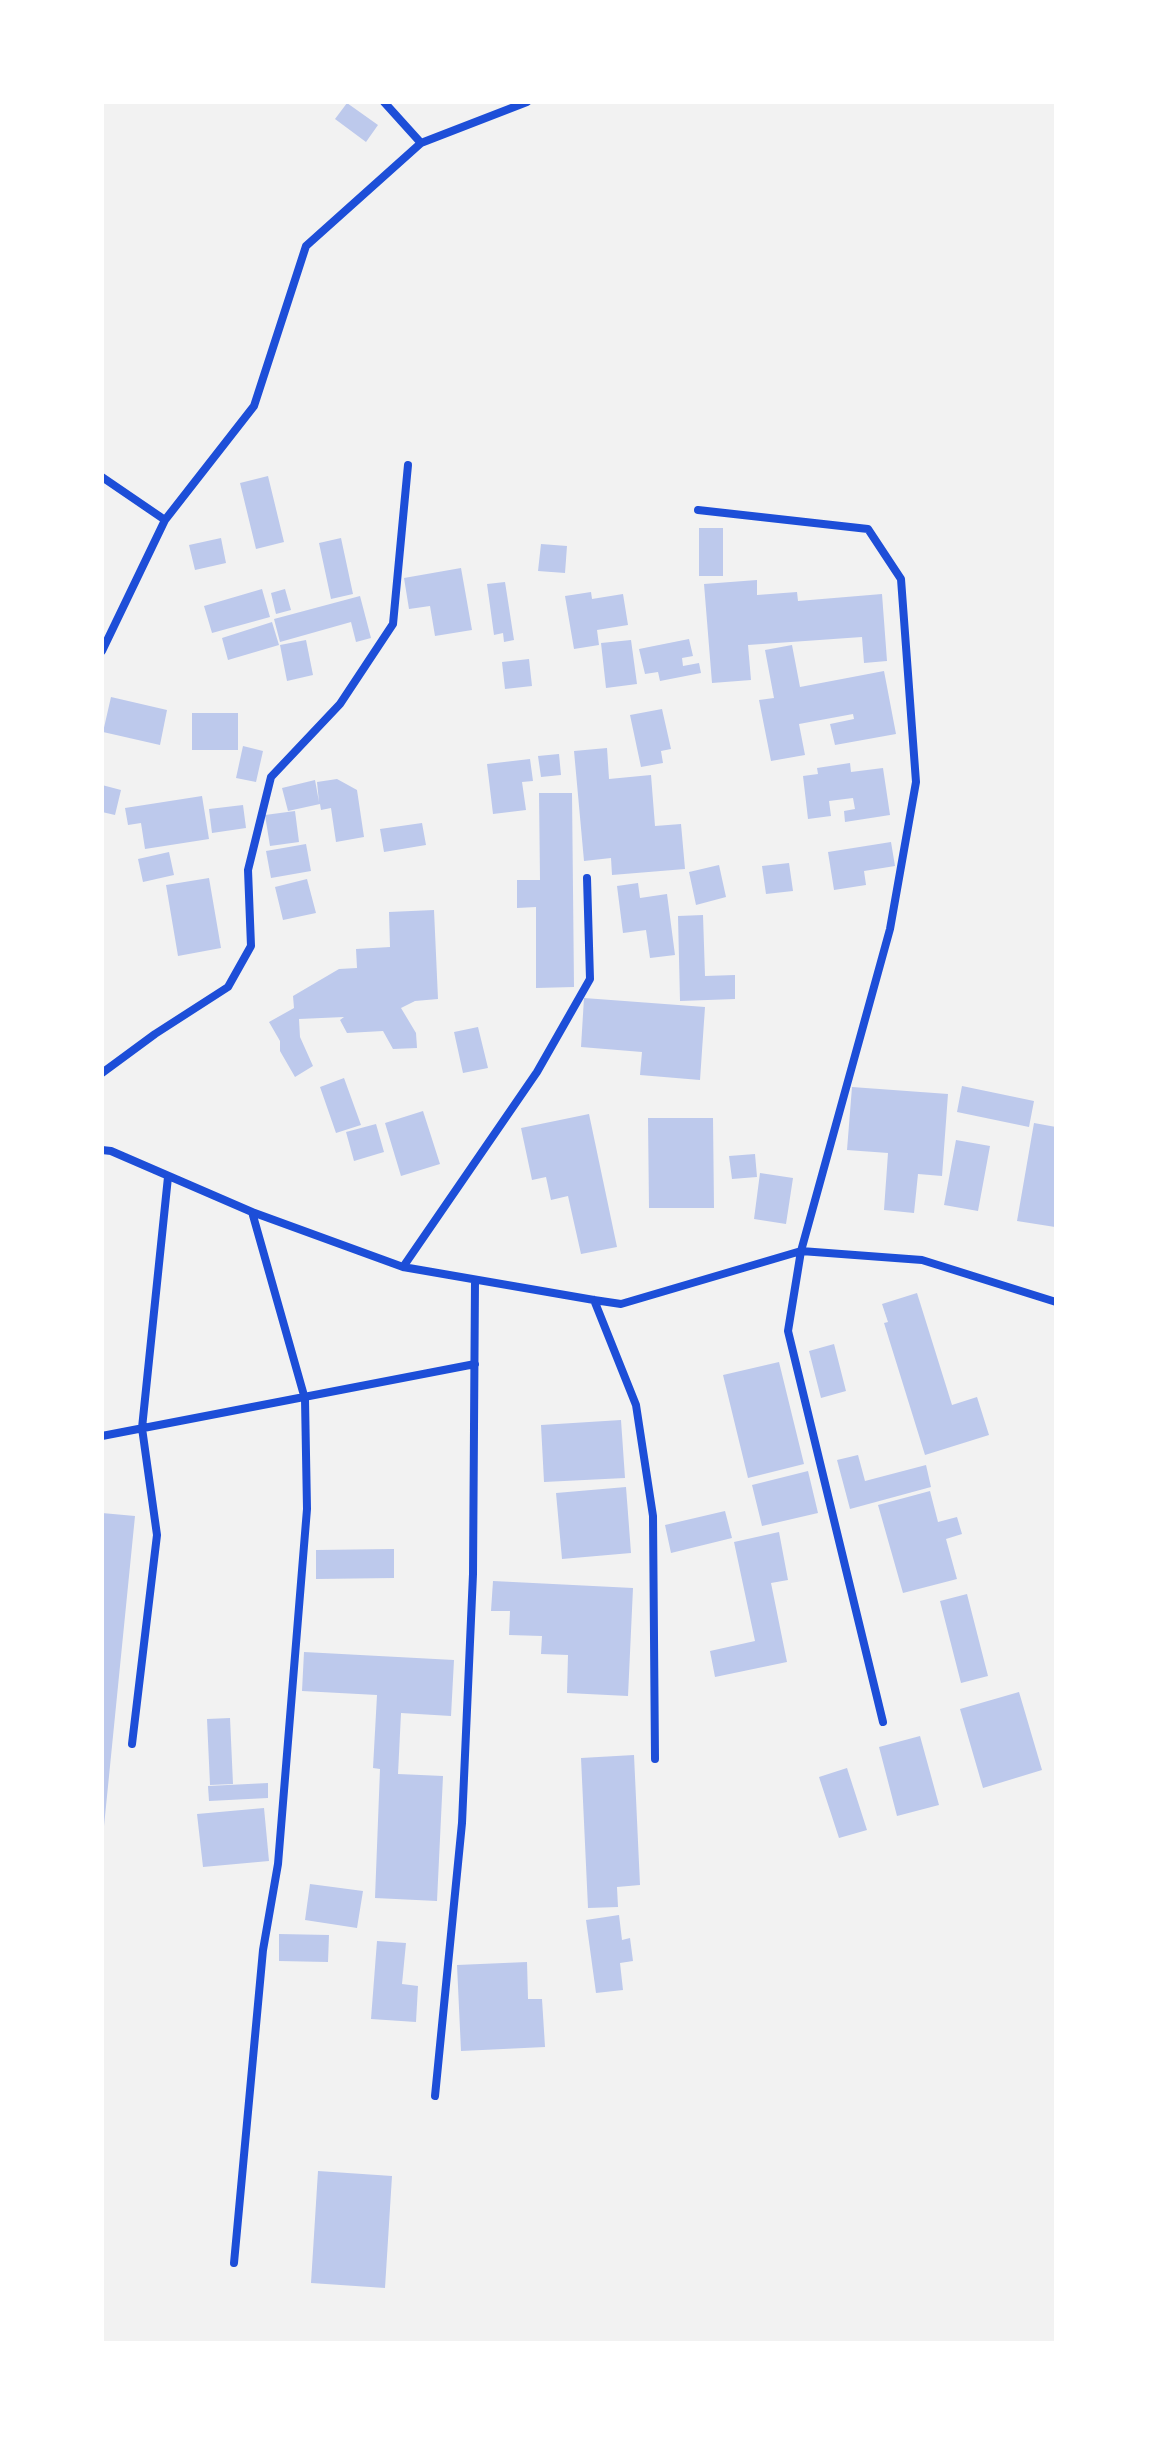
<!DOCTYPE html>
<html>
<head>
<meta charset="utf-8">
<style>
	body { margin:0 }
	#map { position:relative; width:1158px; height:2445px; overflow:hidden; background:#f2f2f2; font-family:"Asap Condensed",sans-serif }
	canvas { display:block }
	.frame { position:absolute; inset:0; border:104px solid #fff; pointer-events:none }
</style>
</head>
<body>
<div id="map">
<canvas width="1158" height="2445"></canvas>
<div class="frame"></div>
</div>
<script>
const context = document.querySelector('canvas').getContext('2d');
context.lineJoin = 'round';
function paint(path, color) { context.fillStyle = color; context.fill(path, 'evenodd'); }
function stroke(path, color, width, dash) { context.strokeStyle = color; context.lineWidth = width; context.lineCap = dash ? 'butt' : 'round'; context.setLineDash(dash || []); context.stroke(path); }
paint(new Path2D(`
	M347 103 378 125 366 142 335 119Z
	M268 476 284 542 256 549 240 483Z
	M699 528H723V576H699Z
	M221 538 226 563 195 570 189 545Z
	M341 538 353 594 331 599 319 543Z
	M541 544 567 546 565 573 538 571Z
	M461 568 472 630 435 636 430 606 409 609 404 578Z
	M757 580V595L797 592 798 601 882 594 887 661 864 663 862 637 748 645 751 680 712 683 704 584Z
	M505 582 514 640 504 642 503 633 494 635 487 584Z
	M262 589 270 617 212 633 204 606Z
	M285 589 291 610 276 614 271 593Z
	M591 592 592 599 623 594 628 625 597 630 599 645 574 649 565 596Z
	M360 596 371 638 356 642 351 622 280 642 274 619Z
	M272 622 279 645 228 660 222 638Z
	M689 639 693 656 682 658 683 666 699 663 701 673 660 681 658 672 645 674 639 649Z
	M306 640 313 675 287 681 280 645Z
	M631 640 637 684 606 688 601 643Z
	M792 645 800 687 884 671 896 734 835 745 830 724 854 719 853 714 799 724 805 755 771 761 759 700 774 698 765 650Z
	M529 659 532 686 505 689 502 662Z
	M111 697 167 710 160 745 103 732Z
	M662 709 671 749 661 751 663 763 641 767 630 715Z
	M192 713H238V750H192Z
	M243 746 263 751 256 782 236 778Z
	M607 748 609 779 651 775 655 826 681 824 685 869 612 875 611 858 584 861 574 751Z
	M559 754 561 775 541 777 538 756Z
	M530 759 533 781 522 782 526 810 493 814 487 764Z
	M850 763 851 772 883 768 890 815 845 822 844 811 855 809 853 798 829 801 831 816 808 819 803 776 818 774 817 768Z
	M337 779 357 790 364 837 336 842 331 808 321 810 320 804 288 811 282 788 315 780 319 802 317 782Z
	M102 785 121 790 115 815 102 812Z
	M539 793H572L574 987 536 988V907L517 908V880H540Z
	M202 796 209 839 145 849 141 823 128 825 125 808Z
	M243 805 246 828 212 833 209 809Z
	M295 811 299 842 270 846 265 815Z
	M422 823 426 845 384 852 380 829Z
	M891 842 895 866 864 871 866 885 834 890 828 852Z
	M306 844 311 871 271 878 266 851Z
	M169 852 174 875 143 882 138 859Z
	M789 863 793 891 766 894 762 866Z
	M719 865 726 897 696 905 689 872Z
	M209 878 221 948 178 956 166 885Z
	M307 879 316 913 283 920 275 887Z
	M638 883 640 898 667 894 675 955 650 958 646 930 623 933 617 886Z
	M434 910 438 999 415 1001 401 1008 416 1033 417 1048 393 1049 383 1031 347 1033 340 1020 344 1017 299 1019 300 1037 313 1066 295 1077 280 1051V1041L269 1022 294 1008 293 996 339 969 357 968 356 949 390 947 389 912Z
	M703 915 705 976 735 975V999L680 1001 678 916Z
	M584 998 705 1007 700 1080 640 1075 642 1052 581 1047Z
	M478 1027 488 1068 463 1073 454 1032Z
	M344 1078 361 1125 336 1133 320 1087Z
	M962 1086 1034 1101 1029 1127 957 1112Z
	M852 1087 948 1094 942 1176 918 1174 914 1213 884 1210 888 1153 847 1150Z
	M423 1111 440 1164 401 1176 385 1123Z
	M589 1114 617 1247 581 1254 568 1196 551 1200 546 1177 532 1180 521 1128Z
	M648 1118H713L714 1208H649Z
	M1034 1123 1056 1127 1055 1227 1017 1221Z
	M376 1124 384 1152 354 1161 346 1132Z
	M956 1140 990 1146 978 1211 944 1205Z
	M755 1154 757 1177 732 1179 729 1156Z
	M760 1173 793 1178 786 1224 754 1219Z
	M917 1293 952 1405 977 1397 989 1435 925 1455 884 1323 888 1322 882 1304Z
	M834 1344 846 1391 821 1398 809 1351Z
	M779 1362 804 1464 748 1478 723 1375Z
	M621 1420 625 1478 544 1482 541 1425Z
	M858 1455 865 1481 926 1465 931 1487 850 1509 837 1460Z
	M808 1471 818 1513 762 1526 752 1485Z
	M626 1487 631 1553 562 1559 556 1493Z
	M930 1491 938 1522 957 1517 962 1534 946 1539 957 1579 903 1593 878 1505Z
	M725 1511 732 1538 671 1553 665 1525Z
	M102 1513 135 1516 104 1826H102Z
	M779 1532 788 1580 771 1583 787 1662 715 1677 710 1651 755 1641 734 1542Z
	M394 1549V1578L316 1579V1550Z
	M493 1581 633 1588 628 1696 567 1693 568 1655 541 1654 542 1636 509 1635 510 1611H491Z
	M967 1594 988 1676 961 1683 940 1601Z
	M304 1652 454 1660 451 1716 401 1713 398 1774 443 1776 437 1901 375 1898 380 1769 373 1768 377 1695 302 1691Z
	M1019 1692 1042 1770 983 1788 960 1709Z
	M230 1718 233 1784 210 1785 207 1719Z
	M920 1736 939 1805 897 1816 879 1747Z
	M634 1755 640 1885 617 1887 618 1907 588 1908 581 1758Z
	M847 1768 867 1830 839 1838 819 1777Z
	M268 1783V1798L209 1801 208 1786Z
	M264 1808 269 1861 203 1867 197 1814Z
	M310 1884 363 1891 357 1928 305 1920Z
	M619 1915 622 1940 630 1938 633 1961 620 1963 623 1990 596 1993 586 1920Z
	M279 1934 329 1935 328 1962 279 1961Z
	M377 1941 406 1943 402 1984 418 1986 416 2022 371 2019Z
	M527 1962 528 1999H542L545 2047 461 2051 457 1965Z
	M318 2171 392 2176 385 2288 311 2283Z`), '#bdc9ec');
stroke(new Path2D(`
	M384 102 421 143
	M102 477 165 520
	M698 510 868 529 901 579 916 782 890 929 801 1251 788 1331 883 1722
	M102 651 165 520 254 406 306 246 421 143 527 102
	M102 1073 155 1034 228 987 251 946 248 870 271 777 340 704 393 624 408 465
	M102 1150 111 1151 252 1212 403 1267 594 1300 621 1304 801 1251 922 1260 1056 1302
	M403 1267 537 1072 590 979 587 878
	M594 1300 636 1405 653 1516 655 1759
	M102 1436 475 1364
	M132 1744 157 1535 142 1428 168 1177
	M435 2096 462 1823 473 1574 475 1280
	M234 2263 263 1950 278 1864 307 1509 305 1399 252 1212`), '#1d4ed8', 8);
</script>
</body>
</html>
